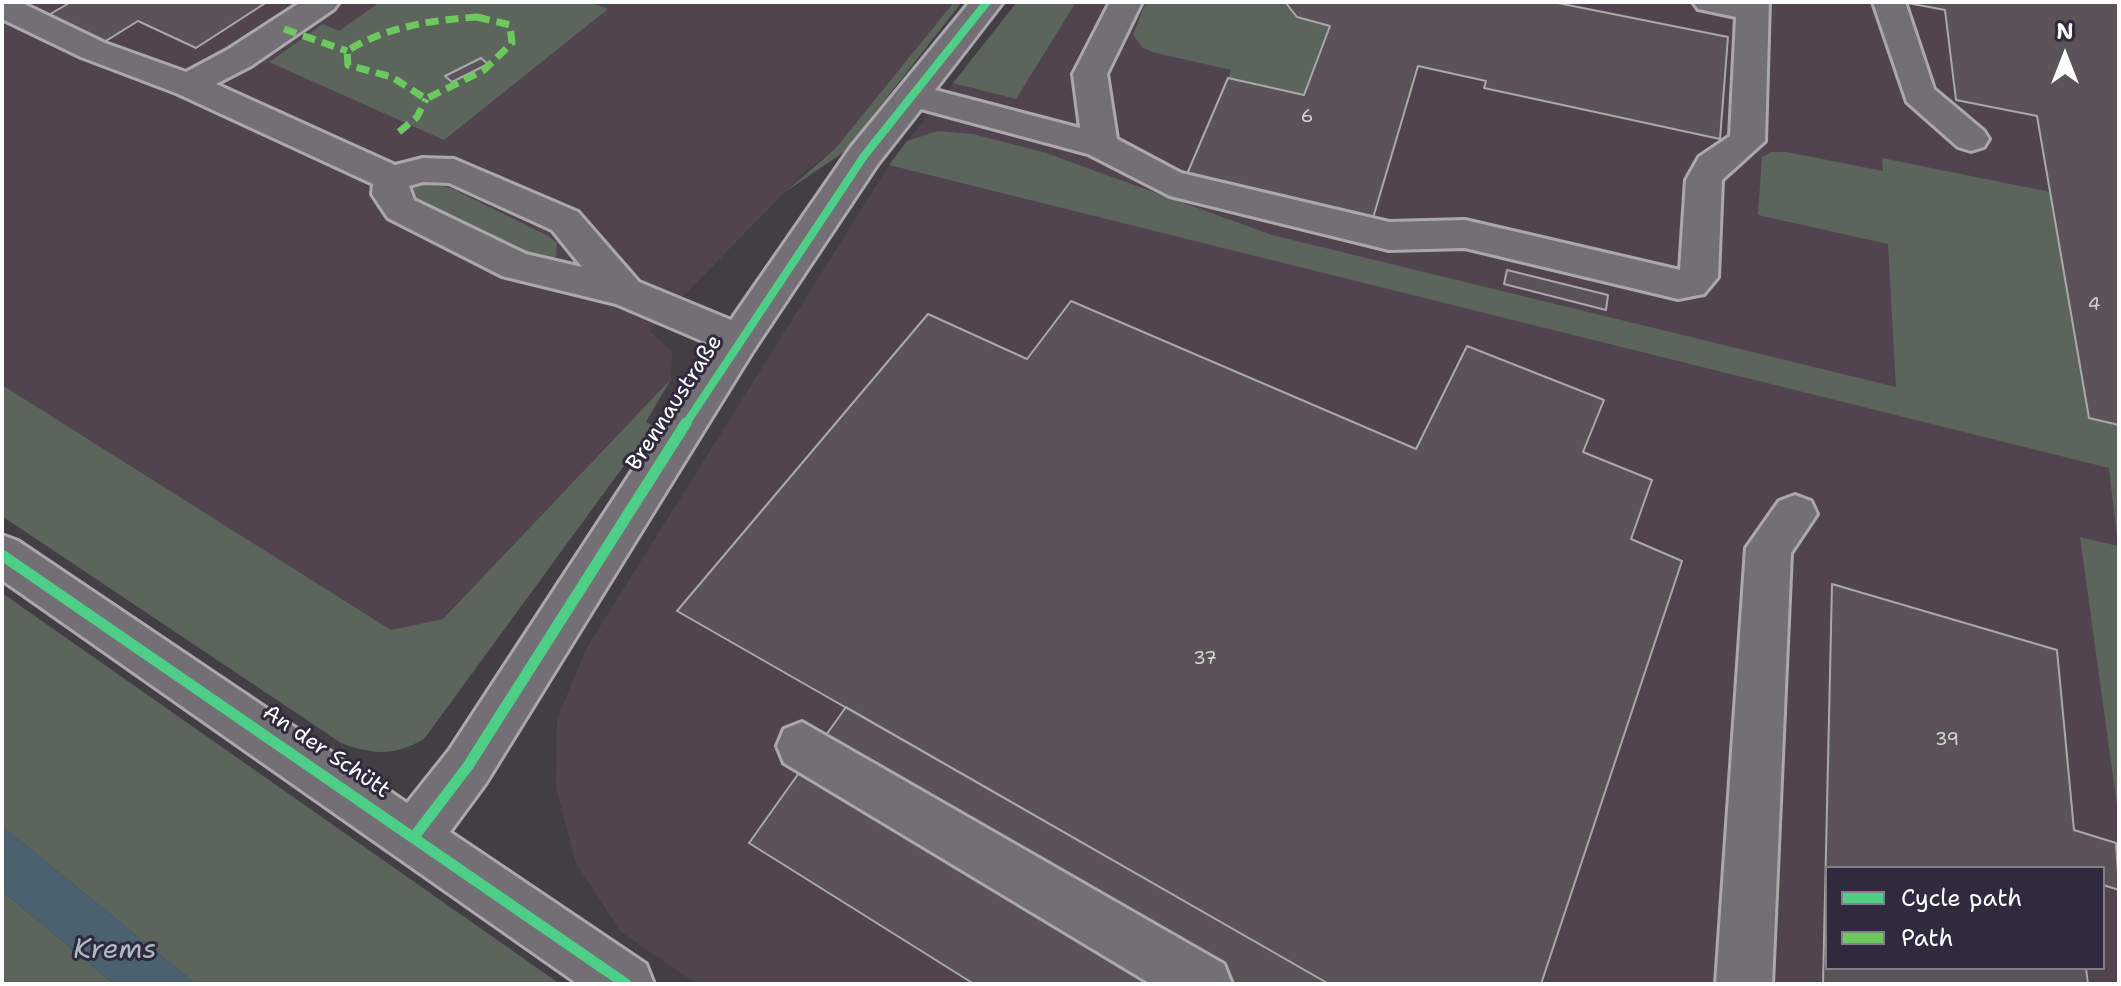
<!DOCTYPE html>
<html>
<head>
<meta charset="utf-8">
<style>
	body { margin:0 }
	#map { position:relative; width:2121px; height:986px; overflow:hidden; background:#433e44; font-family:"Shantell Sans",sans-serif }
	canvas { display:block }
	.frame { position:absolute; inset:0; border:4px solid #fff; pointer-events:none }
	.legend { position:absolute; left:1825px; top:866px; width:280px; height:104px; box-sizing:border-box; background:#2f2a3d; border:2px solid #827f8b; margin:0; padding:10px 14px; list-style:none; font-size:24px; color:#fff }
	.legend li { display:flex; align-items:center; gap:16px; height:40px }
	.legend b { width:40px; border:2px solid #827f8b }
	.north { position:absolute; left:2025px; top:16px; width:80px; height:80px; -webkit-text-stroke:6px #2f2a3d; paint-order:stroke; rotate:0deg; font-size:22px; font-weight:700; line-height:32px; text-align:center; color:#fff }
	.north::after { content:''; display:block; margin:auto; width:28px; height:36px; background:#fff; clip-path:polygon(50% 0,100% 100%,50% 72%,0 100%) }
</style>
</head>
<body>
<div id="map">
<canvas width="2121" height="986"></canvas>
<div class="frame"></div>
<ul class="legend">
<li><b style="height:10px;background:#4dcf88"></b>Cycle path</li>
<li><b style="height:10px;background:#6dc95d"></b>Path</li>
</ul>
<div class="north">N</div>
</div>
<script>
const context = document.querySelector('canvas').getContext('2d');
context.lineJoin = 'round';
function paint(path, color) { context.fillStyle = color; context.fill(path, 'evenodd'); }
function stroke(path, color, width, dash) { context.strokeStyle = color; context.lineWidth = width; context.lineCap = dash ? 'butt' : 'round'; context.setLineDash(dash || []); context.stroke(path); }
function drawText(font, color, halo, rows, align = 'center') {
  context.font = font + ' "Shantell Sans",sans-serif'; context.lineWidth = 6; context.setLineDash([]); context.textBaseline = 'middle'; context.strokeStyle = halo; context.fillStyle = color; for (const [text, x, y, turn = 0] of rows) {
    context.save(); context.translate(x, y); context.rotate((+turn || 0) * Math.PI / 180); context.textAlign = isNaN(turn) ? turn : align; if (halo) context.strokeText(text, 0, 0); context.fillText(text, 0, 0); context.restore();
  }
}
paint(new Path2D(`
	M2 2H954L835 149 804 172 650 331 672 352 671 379 443 619 391 630 2 385Z
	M1017 2H2119V984H697L621 932 576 863 556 788 557 719 586 649 889 165ZM1827 868H2103V968H1827Z`), '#51444e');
paint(new Path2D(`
	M380 2H589L608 9 444 140 269 62 323 24 339 31Z
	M954 2H962L844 152 785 192 835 149Z
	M1017 2H1076L1016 99 953 83Z
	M1146 2H1285L1297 17 1330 26 1304 95 1228 78 1231 70 1156 53 1143 48 1133 35Z
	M938 131 973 134 1043 152 1272 235 1896 387 1888 244 1758 215 1762 157 1772 152H1787L1883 171 1882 158 2050 192 2089 418 2119 425V820L2080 537 2118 546 2109 468 889 165 907 141Z
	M424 183 451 188 548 236 557 243 556 257 541 262 422 211 408 193 411 185Z
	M671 379 646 422 653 426 424 739C395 756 372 755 341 743L2 516V385L391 630 443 619Z
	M2 593 560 984H196L2 826Z
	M2 891 114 984H2Z`), '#5c655c');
paint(new Path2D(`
	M2 826 196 984H114L2 891Z`), '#4b6170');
const building = new Path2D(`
	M71 2H267L196 48 138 21 101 44 45 17Z
	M1285 2H1553L1728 37 1720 139 1484 88 1486 81 1418 66 1373 218 1187 174 1228 78 1304 95 1330 26 1297 17Z
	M1902 2H2119V425L2089 418 2037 116 1956 100 1945 10Z
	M481 58 488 64 452 82 445 76Z
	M1507 270 1608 295 1606 310 1504 284Z
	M1071 301 1416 449 1467 346 1604 400 1583 452 1652 480 1631 539 1682 561 1541 984H1329L677 611 928 314 1027 359Z
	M1832 584 2057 650 2074 830 2116 843 2119 890 2103 885V868H1827V968H2086L2088 984H1823Z
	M846 707 1329 984H974L749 843Z`);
paint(building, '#5b5357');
stroke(building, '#aaa8ab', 2);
const minor = new Path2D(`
	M2 2H20L105 43 186 72 227 50 301 2H339L334 9 251 66 216 84 395 165 423 158 454 159 578 212 639 282 731 320 851 147 970 2H1003L935 90 1080 128 1073 74 1110 2H1142L1107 74 1117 139 1181 173 1389 222 1465 220 1680 270 1686 180 1699 157 1730 136 1736 17 1698 9 1693 2H1769L1765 141 1722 180 1718 277 1704 294 1678 299 1465 248 1389 250 1170 196 1088 154 921 109 877 165 753 351 486 783 450 832 646 964 654 984H578L2 580V535L18 541 407 803 450 749 714 346 616 304 502 276 388 218 372 194 373 184 176 93 81 57 2 19ZM423 182 449 183 552 230 582 267 526 254 414 200 409 186Z
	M1873 2H1905L1934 89 1984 131 1989 139 1984 147 1971 151 1958 147 1907 102Z
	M1795 495 1811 501 1817 514 1791 553 1772 984H1716L1746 548 1779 501Z
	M802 722 1224 964 1232 984H1151L784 763 777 746 784 729Z`);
stroke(minor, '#aaa8ab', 6);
paint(minor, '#727074');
stroke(new Path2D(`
	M477 17 510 25 512 43 484 70 426 99 392 77 348 65 347 51C385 27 433 20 477 17Z
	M284 29 347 51
	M399 132 417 117 426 99`), '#6dc95d', 7, [13, 7]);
stroke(new Path2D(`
	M685 425 864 156 987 2`), '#4dcf88', 8);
stroke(new Path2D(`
	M2 555 626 984
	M414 837 468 766 686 423`), '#4dcf88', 11);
drawText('18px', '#d6d4d5', null, [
	["6",1307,117],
	["4",2094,305],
	["37",1205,659],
	["39",1947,740]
]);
drawText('22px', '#fff', '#2f2a3d', [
	["Brennaustraße",675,403,-57],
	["An der Schütt",326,752,34]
]);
drawText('italic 28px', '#aebac0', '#2f2a3d', [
	["Krems",115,951]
]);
</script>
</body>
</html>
